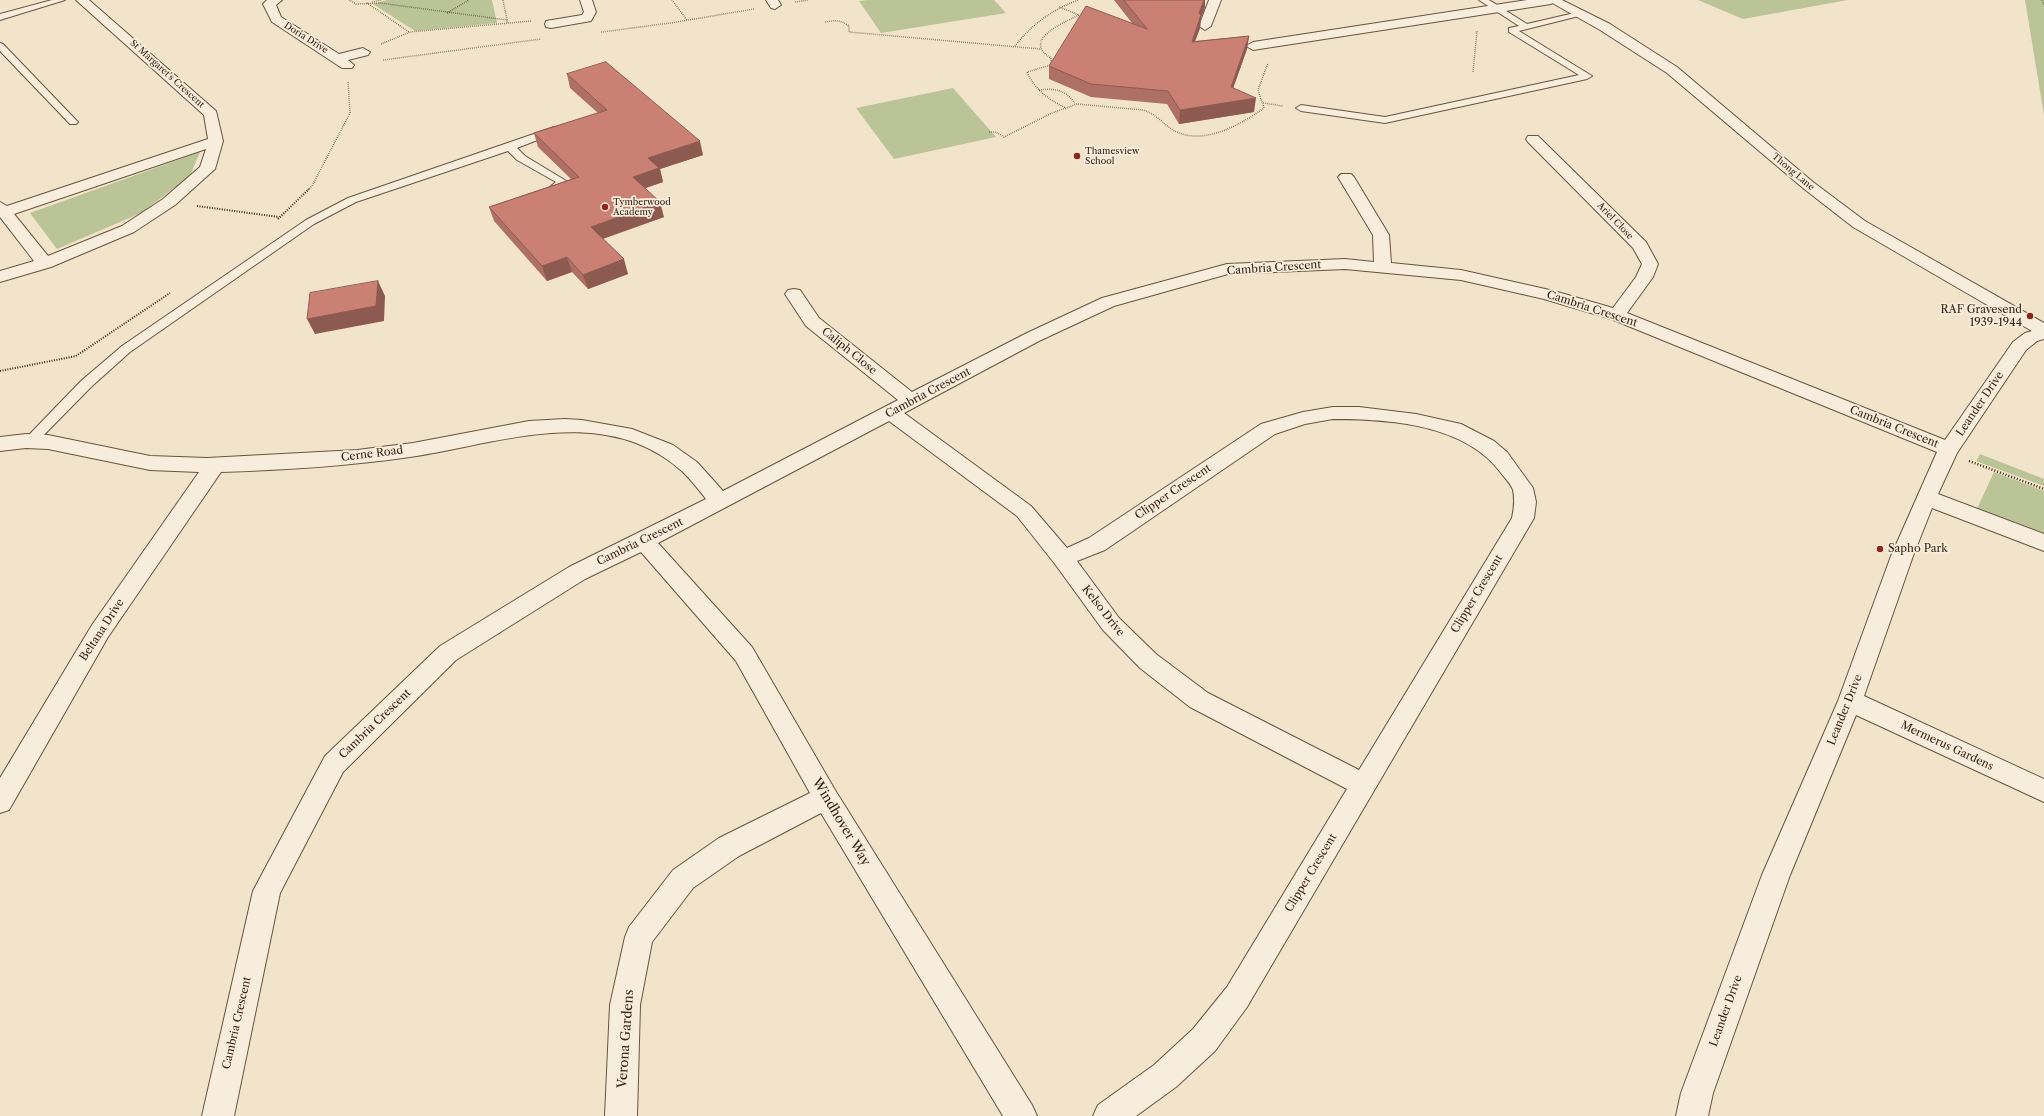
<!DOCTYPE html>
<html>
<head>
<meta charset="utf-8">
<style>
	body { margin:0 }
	canvas { display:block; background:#f2e4ca }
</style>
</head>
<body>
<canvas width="2044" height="1116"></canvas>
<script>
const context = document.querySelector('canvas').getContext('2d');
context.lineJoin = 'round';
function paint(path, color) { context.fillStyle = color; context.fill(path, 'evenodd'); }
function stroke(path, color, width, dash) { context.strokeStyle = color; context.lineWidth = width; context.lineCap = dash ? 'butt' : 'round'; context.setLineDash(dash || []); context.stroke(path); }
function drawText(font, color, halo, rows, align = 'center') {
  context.font = font + ' "Libre Caslon Text",serif'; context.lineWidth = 3.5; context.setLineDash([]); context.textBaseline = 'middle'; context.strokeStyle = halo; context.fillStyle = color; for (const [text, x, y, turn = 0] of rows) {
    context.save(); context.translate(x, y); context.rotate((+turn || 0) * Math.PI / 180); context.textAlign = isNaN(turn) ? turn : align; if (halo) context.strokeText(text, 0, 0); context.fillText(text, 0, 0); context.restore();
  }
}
paint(new Path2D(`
	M387 0H492L497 23 415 31 373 4Z
	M868 0H994L1006 13 881 33 859 1Z
	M1698 0H1848L1743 19Z
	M2025 0H2044V115Z
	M953 88 996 137 894 159 856 108Z
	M200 152 190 176 141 213 57 249 30 213Z
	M1980 454 2044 479V486L1976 461Z
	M1994 472 2044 491V537L1976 511Z`), '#bbc496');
const service = new Path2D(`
	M52 0H65L0 20V14Z
	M1479 0H1489L1527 24 1583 11V15L1519 31 1592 76 1587 79 1385 123 1301 111 1296 108 1301 105 1385 117 1579 75 1509 32V28L1519 26Z
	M0 43 3 44 76 120 78 122 76 124H70L0 51Z
	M554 127 558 128 559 130 558 132 517 148 525 156 568 182 549 197 545 198 540 195 556 182 517 160 508 151 356 202 314 224 130 352 91 387 36 443H26L24 440 81 381 122 346 306 220 348 198Z`);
const pedestrian = new Path2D(`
	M1209 0H1221L1211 26 1205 30 1199 26Z
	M1527 0H1557L1551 4 1253 50 1246 46 1253 42Z`);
const minor = new Path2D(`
	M76 0H89L216 111 223 141 215 169 175 205 134 232 51 267 0 282V271L34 261 0 217V202L7 206 208 139 204 115ZM206 149 200 167 163 199 122 226 48 256 14 214Z
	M267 0H282L276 5 281 17 339 54 363 48 370 52 368 55 348 60 354 65 352 68H342L272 22 263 4Z
	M580 0H592L596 12 591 21 551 28 546 27 545 24 546 21 582 15 584 12Z
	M766 0H778L781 5 775 9 771 8Z
	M1547 0H1562L1610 24 1677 67 1813 182 1865 221 2044 323V339L2037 341 2026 350 1957 453 1938 494 2044 534V551L1932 508 1913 556 1864 696 2044 779V802L1856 715 1790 875 1713 1093 1708 1116H1676L1681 1093 1762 875 1838 701 1891 556 1937 452 1611 319 1544 299 1461 280 1345 269 1228 274 1114 306 1039 341 904 413 1031 506 1067 548 1089 538 1261 424 1303 412 1333 407H1359L1416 414 1461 424 1494 441 1507 452 1533 488 1536 502 1534 518 1247 1007 1215 1051 1176 1087 1136 1116H1093L1098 1105 1154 1065 1193 1029 1227 987 1347 789 1190 707 1140 668 1103 630 1055 564 1017 516 889 421 658 543 752 647 835 790 1032 1105 1037 1116H1003L821 813 739 856 693 888 652 942 640 1005 637 1116H605L610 1005 625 937 629 927 673 870 719 838 810 793 736 661 641 552 585 579 456 660 343 772 280 893 234 1116H202L253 891 325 756 440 646 569 567 706 499C699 490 691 480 683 472 605 401 499 444 410 457 348 466 284 470 221 472L108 637 9 810 0 813V778L92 625 199 472 150 470 48 449 26 448 0 451V437L26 434 48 435 150 456 207 458 357 450 413 443 529 421 565 419 582 420 632 429 673 445 697 462 723 491 898 400 806 326 785 294 788 290 794 289 800 290 819 318 912 392 1027 333 1102 298 1227 264 1345 259 1374 262 1373 235 1338 177 1341 174H1351L1354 177 1389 235 1391 263 1461 270 1554 291 1613 308 1636 277 1642 264 1633 248 1528 142 1526 139 1528 136H1538L1646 242 1658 264 1653 277 1627 313 1945 440 2013 342 2025 333 2032 331 1853 227 1803 188 1667 73 1600 30ZM1333 419C1389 419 1465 424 1501 473 1505 478 1511 484 1513 490 1515 500 1514 509 1512 518L1359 770 1208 693 1156 654 1119 618 1077 561 1105 550 1275 434 1305 424Z`);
stroke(service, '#68533f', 2);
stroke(pedestrian, '#68533f', 2);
stroke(minor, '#68533f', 2);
stroke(new Path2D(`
	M349 0 356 4 380 3 507 20V23
	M503 0 507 20
	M672 0 687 20
	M2042 0 2044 6
	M372 2 381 0
	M795 2 808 0
	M367 3 409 32
	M1059 7 1079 15C1063 23 1021 40 1051 58V65L1027 72C1035 90 1049 100 1066 108
	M447 13 469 0
	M825 22C834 20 841 20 849 26V32L1040 49
	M601 32 671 23 754 9
	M381 44 410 32 531 21
	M1015 46C1032 24 1052 10 1078 0
	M383 60 541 39
	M1473 72 1477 32H1475
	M1039 90C1054 88 1067 90 1075 104
	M1263 103 1283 106
	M989 132H996L1004 137 1052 113 1077 104 1143 110C1156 114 1162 123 1173 130 1202 147 1240 125 1264 108L1258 90 1268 63
	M308 190 312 186 350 113 348 82`), '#3a2311', 1.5, [0.5, 1.5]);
stroke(new Path2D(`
	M197 206 279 217
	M278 219 309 189
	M0 371 76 356 170 293`), '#3a2311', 2, [1, 1.5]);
stroke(new Path2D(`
	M1969 461 2044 489`), '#3a2311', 2.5, [1, 2]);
paint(service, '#f7eddd');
paint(pedestrian, '#f7eddd');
paint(minor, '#f7eddd');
paint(new Path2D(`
	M1114 0H1205V7L1201 18 1200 28 1195 41 1249 36 1247 49 1233 88 1254 112 1179 124 1167 104 1091 97 1049 79V66L1132 23Z
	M567 74 703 155 660 169 663 182 645 188 664 217 603 239 628 274 588 289 572 272 547 281 494 221 489 207 571 179 538 147 534 133 598 113 570 88Z`), '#ae6f64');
paint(new Path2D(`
	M1204 0H1205V7L1201 18 1200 28 1190 55 1192 42 1199 13Z
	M1249 36 1247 49 1229 100 1231 87Z
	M1256 98 1254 112 1179 124 1180 110Z
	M700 141 703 155 660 169 663 182 637 191 633 177 648 158Z
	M660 202 664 217 596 241 591 227Z
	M567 257 572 272 547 281 542 266Z
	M624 259 628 274 588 289 583 275Z
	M378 281 385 296 384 321 315 334 307 319Z`), '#8d5a51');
const building = new Path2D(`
	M1124 0H1204L1199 13 1201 15 1192 42 1249 36 1231 87 1256 98 1180 110 1168 91 1091 84 1049 66 1086 6 1147 29Z
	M606 62 700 141 648 158 659 168 633 177 660 202 591 227 624 259 583 275 567 257 542 266 489 207 579 177 534 133 607 110 567 74Z
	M378 281 376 306 307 319 310 293Z`);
paint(building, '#ca8174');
stroke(building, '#8d5a51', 1);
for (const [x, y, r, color] of [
	[1077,156,4,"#8f2418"],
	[605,207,4,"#8f2418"],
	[2030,316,4,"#8f2418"],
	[1880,549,4,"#8f2418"]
]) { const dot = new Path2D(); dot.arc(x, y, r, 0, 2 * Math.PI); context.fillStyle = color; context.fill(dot); stroke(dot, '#f7eddd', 1.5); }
drawText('9px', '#3a2311', '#f7eddd', [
	["Doria Drive",306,38,32],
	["St Margaret's Crescent",167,74,42],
	["Thong Lane",1793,172,40],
	["Ariel Close",1615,221,46]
]);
drawText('9px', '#3a2311', '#f7eddd', [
	["Thamesview",1085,151],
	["School",1085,161],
	["Tymberwood",613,202],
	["Academy",613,212]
], 'left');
drawText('11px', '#3a2311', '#f7eddd', [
	["Cambria Crescent",1274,268,-4],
	["Cambria Crescent",1592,309,18],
	["Caliph Close",849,351,39],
	["Cambria Crescent",928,393,-28],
	["Leander Drive",1980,404,-56],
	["Cambria Crescent",1894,427,22],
	["Cerne Road",372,454,-7],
	["Clipper Crescent",1173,492,-34],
	["Cambria Crescent",640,542,-26],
	["Clipper Crescent",1477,594,-59],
	["Kelso Drive",1103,611,52],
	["Beltana Drive",102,630,-57],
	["Leander Drive",1845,710,-68],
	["Cambria Crescent",375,724,-44],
	["Mermerus Gardens",1947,746,25],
	["Clipper Crescent",1311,873,-59],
	["Leander Drive",1726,1011,-70],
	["Cambria Crescent",237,1023,-77]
]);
drawText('11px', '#3a2311', '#f7eddd', [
	["RAF Gravesend",2022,310],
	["1939-1944",2022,323],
	["Sapho Park",1888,549,"left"]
], 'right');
drawText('13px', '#3a2311', '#f7eddd', [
	["Windhover Way",841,822,59],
	["Verona Gardens",626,1039,-86]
]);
</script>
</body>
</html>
